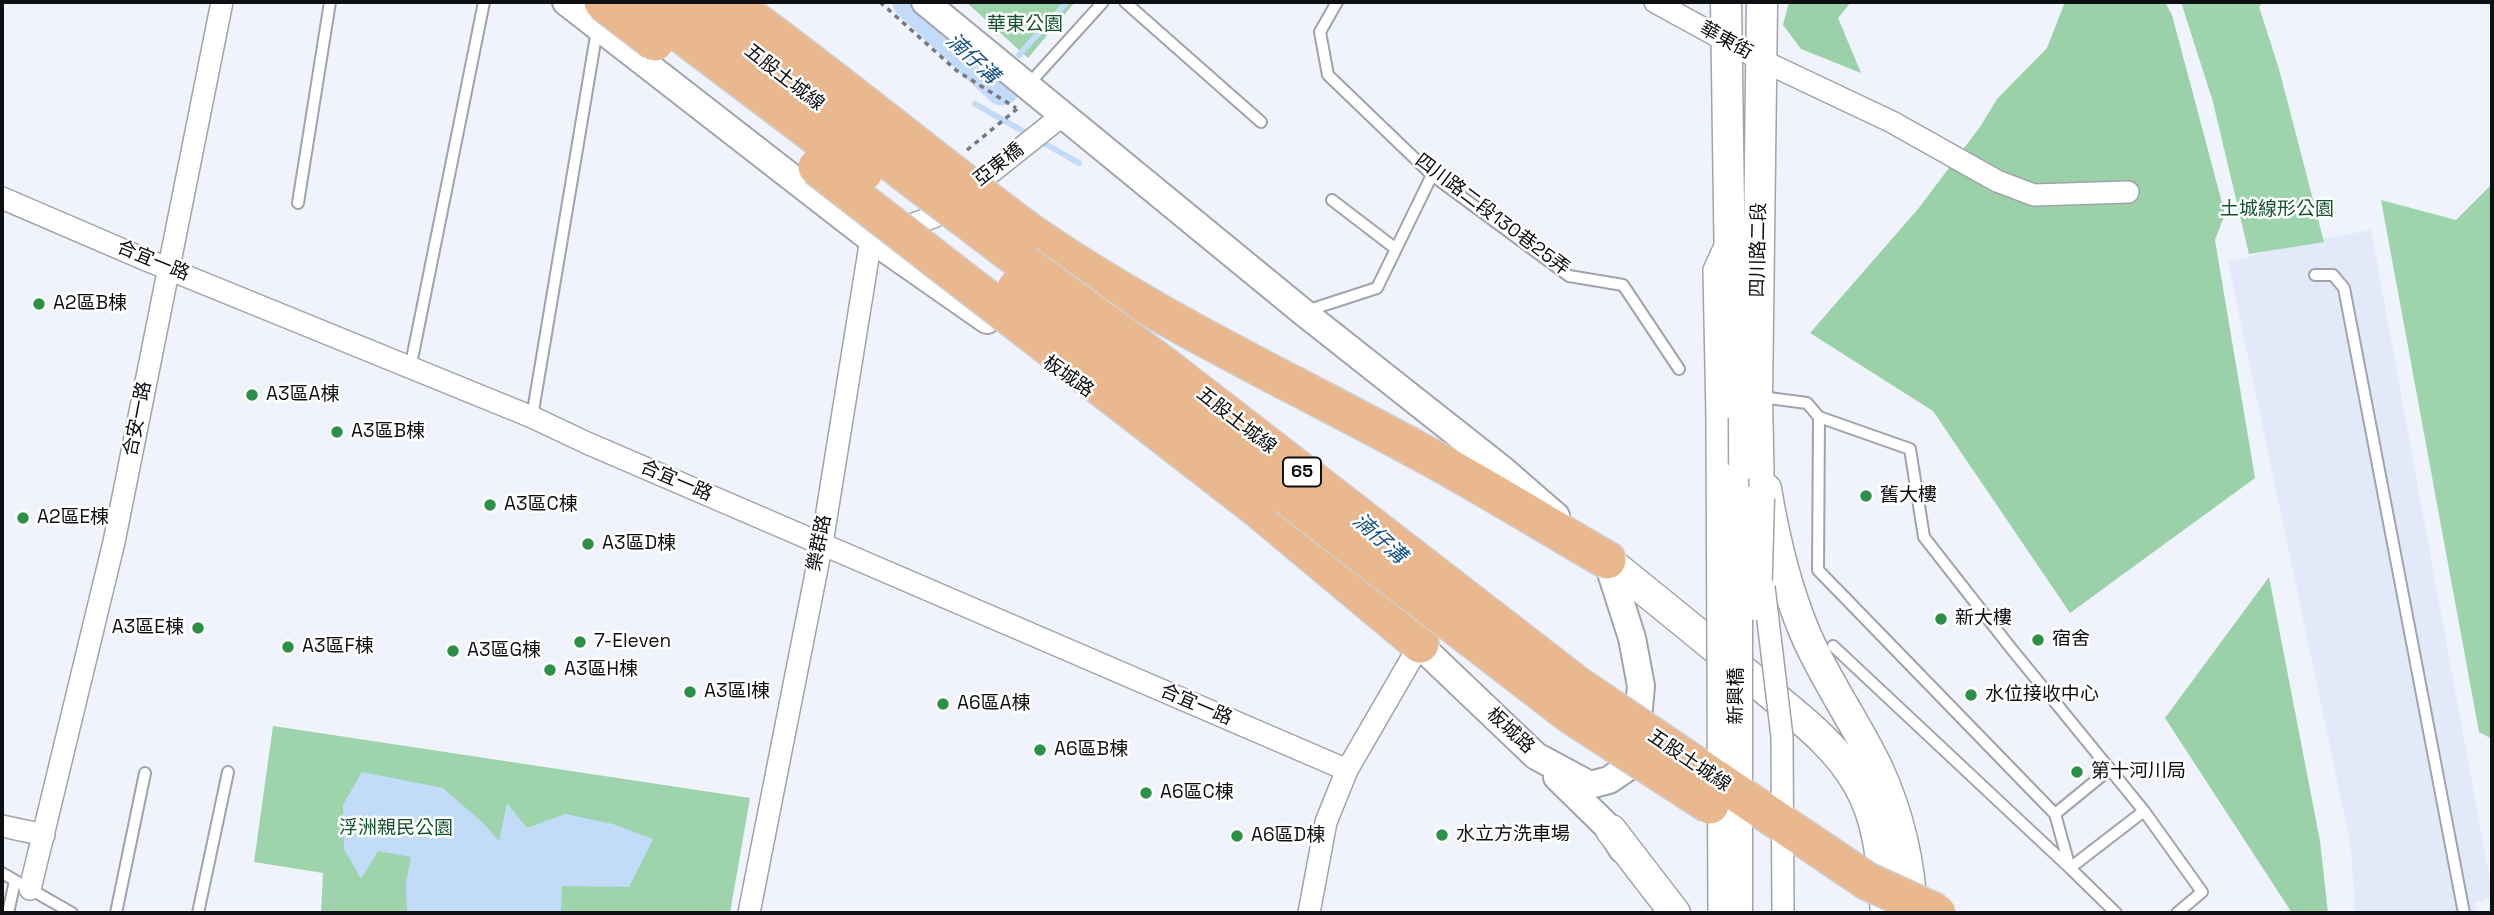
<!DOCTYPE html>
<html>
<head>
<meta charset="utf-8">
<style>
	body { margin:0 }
	#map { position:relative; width:2494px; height:915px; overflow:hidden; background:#f0f3fc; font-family:"Space Grotesk",sans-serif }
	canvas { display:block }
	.frame { position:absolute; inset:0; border:4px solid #0e0f12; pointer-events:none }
</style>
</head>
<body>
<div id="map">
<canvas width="2494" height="915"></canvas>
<div class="frame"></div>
</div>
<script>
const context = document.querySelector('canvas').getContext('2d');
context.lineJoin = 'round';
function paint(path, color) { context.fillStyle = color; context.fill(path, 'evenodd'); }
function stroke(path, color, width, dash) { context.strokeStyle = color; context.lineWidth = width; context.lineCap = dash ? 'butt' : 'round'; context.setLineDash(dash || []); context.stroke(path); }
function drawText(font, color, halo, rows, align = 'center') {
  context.font = font + ' "Space Grotesk","Noto Sans TC",sans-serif'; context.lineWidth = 5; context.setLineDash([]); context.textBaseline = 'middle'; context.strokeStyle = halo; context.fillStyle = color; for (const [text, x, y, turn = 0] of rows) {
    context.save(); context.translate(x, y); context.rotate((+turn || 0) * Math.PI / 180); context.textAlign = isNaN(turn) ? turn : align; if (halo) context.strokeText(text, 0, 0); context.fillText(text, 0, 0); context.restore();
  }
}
paint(new Path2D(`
	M2371 230 2492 892V897L2475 903 2478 913H2355L2351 847 2228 262 2314 240Z`), '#e2e9f9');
paint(new Path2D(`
	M966 2H1075L1028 58Z
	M2181 2H2263L2259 7 2279 69 2324 242 2249 254 2213 102Z
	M2492 184V739L2479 732 2381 200 2456 220Z
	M273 726 750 798 730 913H321L323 873 254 862Z`), '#9ed4ac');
paint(new Path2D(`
	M1789 2H1851L1838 18 1861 73 1801 49 1783 25Z
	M2065 2H2165L2172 15 2225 214 2215 240 2255 478 2070 613 1933 411 1810 333 1918 209 1980 127 1997 99 2047 48Z
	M2269 577 2320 841 2328 913H2292L2165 718Z`), '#9ad1a8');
paint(new Path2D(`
	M362 772 443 788 483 823 499 841 507 803 527 828 565 814 613 824 653 839 629 887 562 886 561 913H407L406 883 411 857 378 851 361 879 344 849 343 805Z`), '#c2dbf8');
stroke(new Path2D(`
	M1019 55 1067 2
	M975 104 1079 163`), '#c2dbf8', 6);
stroke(new Path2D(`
	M910 2 1002 88`), '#c2dbf8', 35);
const service = new Path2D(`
	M1125 2 1261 122
	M1337 2 1320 32 1328 75 1432 175 1569 276 1623 285 1679 369
	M1027 86 1103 2
	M1332 200 1396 249
	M298 203 330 2
	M2315 275H2333L2344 288 2464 913
	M1306 311 1377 288 1432 175
	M410 369 484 2
	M1761 397 1807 403 1819 417 1818 570 2055 814 2070 868 2116 913
	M532 417 597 30
	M1819 417 1910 449 1924 537 2010 647 2144 811 2070 868 1833 646
	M2144 811 2202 892 2177 913
	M2055 814 2110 769
	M2 873 72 913
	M8 913 15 881
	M116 913 145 773
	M198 913 228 772`);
const minor = new Path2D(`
	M1655 2 1761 60 1892 122 1997 181 2034 195 2128 192
	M2 198 144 259 532 417 587 443 1347 770
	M1717 418 1714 270 1726 244
	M2 826 44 835
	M30 889 114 542 222 2
	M749 913 822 543 871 239 936 216 1063 115
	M1309 913 1326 822 1347 770 1420 644`);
const tertiary = new Path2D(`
	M566 2 871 239 987 320
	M925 2 1303 312 1503 470 1556 516
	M1408 634 1536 756 1590 785 1609 780 1634 763 1641 686 1632 638 1607 560 1600 555
	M1557 777 1611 830 1622 849`);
const secondary = new Path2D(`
	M1726 2 1733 479
	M1766 489C1774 537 1786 588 1805 633 1825 680 1856 723 1878 769 1899 815 1910 863 1912 913
	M1759 498 1757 397 1762 2
	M1607 560C1658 601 1710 643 1760 685 1795 715 1835 743 1858 784 1881 823 1882 869 1886 913
	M1611 830 1675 913`);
const trunk = new Path2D(`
	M1028 231C1160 323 1306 388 1446 466 1500 496 1553 529 1607 560
	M1257 508 1420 644`);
stroke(service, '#a0a3ab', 14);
stroke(minor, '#a0a3ab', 24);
stroke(tertiary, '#a0a3ab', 30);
stroke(secondary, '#a0a3ab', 33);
stroke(trunk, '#cfcfd0', 40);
stroke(new Path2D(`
	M880 2 957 71 1016 108`), '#77797f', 3.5, [5, 5]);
stroke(service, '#fff', 10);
stroke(minor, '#fff', 21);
stroke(tertiary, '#fff', 26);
stroke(secondary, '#fff', 30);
stroke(trunk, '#eab88e', 37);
const minorBridge = new Path2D(`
	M1717 418 1719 913
	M1764 587 1782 737 1783 913`);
const secondaryBridge = new Path2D(`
	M1733 479 1737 586V913
	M1756 605 1759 498`);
const trunkBridge = new Path2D(`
	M603 2 655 42
	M639 2 864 172
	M687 2 909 176 1025 264 1167 368 1577 685 1867 881 1937 913
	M729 2C831 75 927 156 1028 231
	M817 167 1257 508
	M1016 288 1571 715 1710 805`);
stroke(minorBridge, '#a0a3ab', 24, []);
stroke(secondaryBridge, '#a0a3ab', 33, []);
stroke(trunkBridge, '#cfcfd0', 40, []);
stroke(new Path2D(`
	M967 150 1017 109`), '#77797f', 3.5, [5, 5]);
stroke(minorBridge, '#fff', 21);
stroke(secondaryBridge, '#fff', 30);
stroke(trunkBridge, '#eab88e', 37);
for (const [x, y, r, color] of [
	[39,304,7,"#2a9147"],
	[252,395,7,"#2a9147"],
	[337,432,7,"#2a9147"],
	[1866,496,7,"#2a9147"],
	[490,505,7,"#2a9147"],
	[23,518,7,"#2a9147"],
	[588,544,7,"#2a9147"],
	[1941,619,7,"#2a9147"],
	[198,628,7,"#2a9147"],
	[2038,640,7,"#2a9147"],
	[580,642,7,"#2a9147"],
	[288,647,7,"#2a9147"],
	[453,651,7,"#2a9147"],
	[550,670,7,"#2a9147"],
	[690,692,7,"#2a9147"],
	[1971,695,7,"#2a9147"],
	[943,704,7,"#2a9147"],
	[1040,750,7,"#2a9147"],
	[2077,772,7,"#2a9147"],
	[1146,793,7,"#2a9147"],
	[1442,835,7,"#2a9147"],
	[1237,836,7,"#2a9147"]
]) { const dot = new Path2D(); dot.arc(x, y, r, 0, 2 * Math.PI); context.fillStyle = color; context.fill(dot); stroke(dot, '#fff', 2.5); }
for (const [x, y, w] of [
	[1302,472,38]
]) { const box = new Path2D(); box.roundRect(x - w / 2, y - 14.5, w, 29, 5); context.fillStyle = '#fff'; context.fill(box); stroke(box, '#0e0f12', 2); }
drawText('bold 18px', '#0e0f12', null, [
	["65",1302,472]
]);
drawText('19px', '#14522d', '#fff', [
	["華東公園",1025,25],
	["土城線形公園",2277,210],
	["浮洲親民公園",396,829]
]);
drawText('19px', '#0e0f12', '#fff', [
	["華東街",1726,41,29],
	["五股土城線",784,78,38],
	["亞東橋",999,165,-38],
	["四川路二段130巷25弄",1492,215,37],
	["四川路二段",1759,250,-89],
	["合宜一路",153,261,22],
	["板城路",1068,377,35],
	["合安一路",138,419,-79],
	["五股土城線",1236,421,38],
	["合宜一路",676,481,23],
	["樂群路",820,543,-79],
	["新興橋",1737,696,-90],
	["合宜一路",1196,705,23],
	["板城路",1510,731,43],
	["五股土城線",1689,761,34]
]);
drawText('19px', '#0e0f12', '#fff', [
	["A2區B棟",53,304],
	["A3區A棟",266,395],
	["A3區B棟",351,432],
	["舊大樓",1880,496],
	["A3區C棟",504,505],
	["A2區E棟",37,518],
	["A3區D棟",602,544],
	["新大樓",1955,619],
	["A3區E棟",184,628,"right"],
	["宿舍",2052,640],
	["7-Eleven",594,642],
	["A3區F棟",302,647],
	["A3區G棟",467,651],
	["A3區H棟",564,670],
	["A3區I棟",704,692],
	["水位接收中心",1985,695],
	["A6區A棟",957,704],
	["A6區B棟",1054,750],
	["第十河川局",2091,772],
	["A6區C棟",1160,793],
	["水立方洗車場",1456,835],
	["A6區D棟",1251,836]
], 'left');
drawText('italic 21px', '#134f87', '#fff', [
	["湳仔溝",972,59,43],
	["湳仔溝",1379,539,42]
]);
</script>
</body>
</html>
